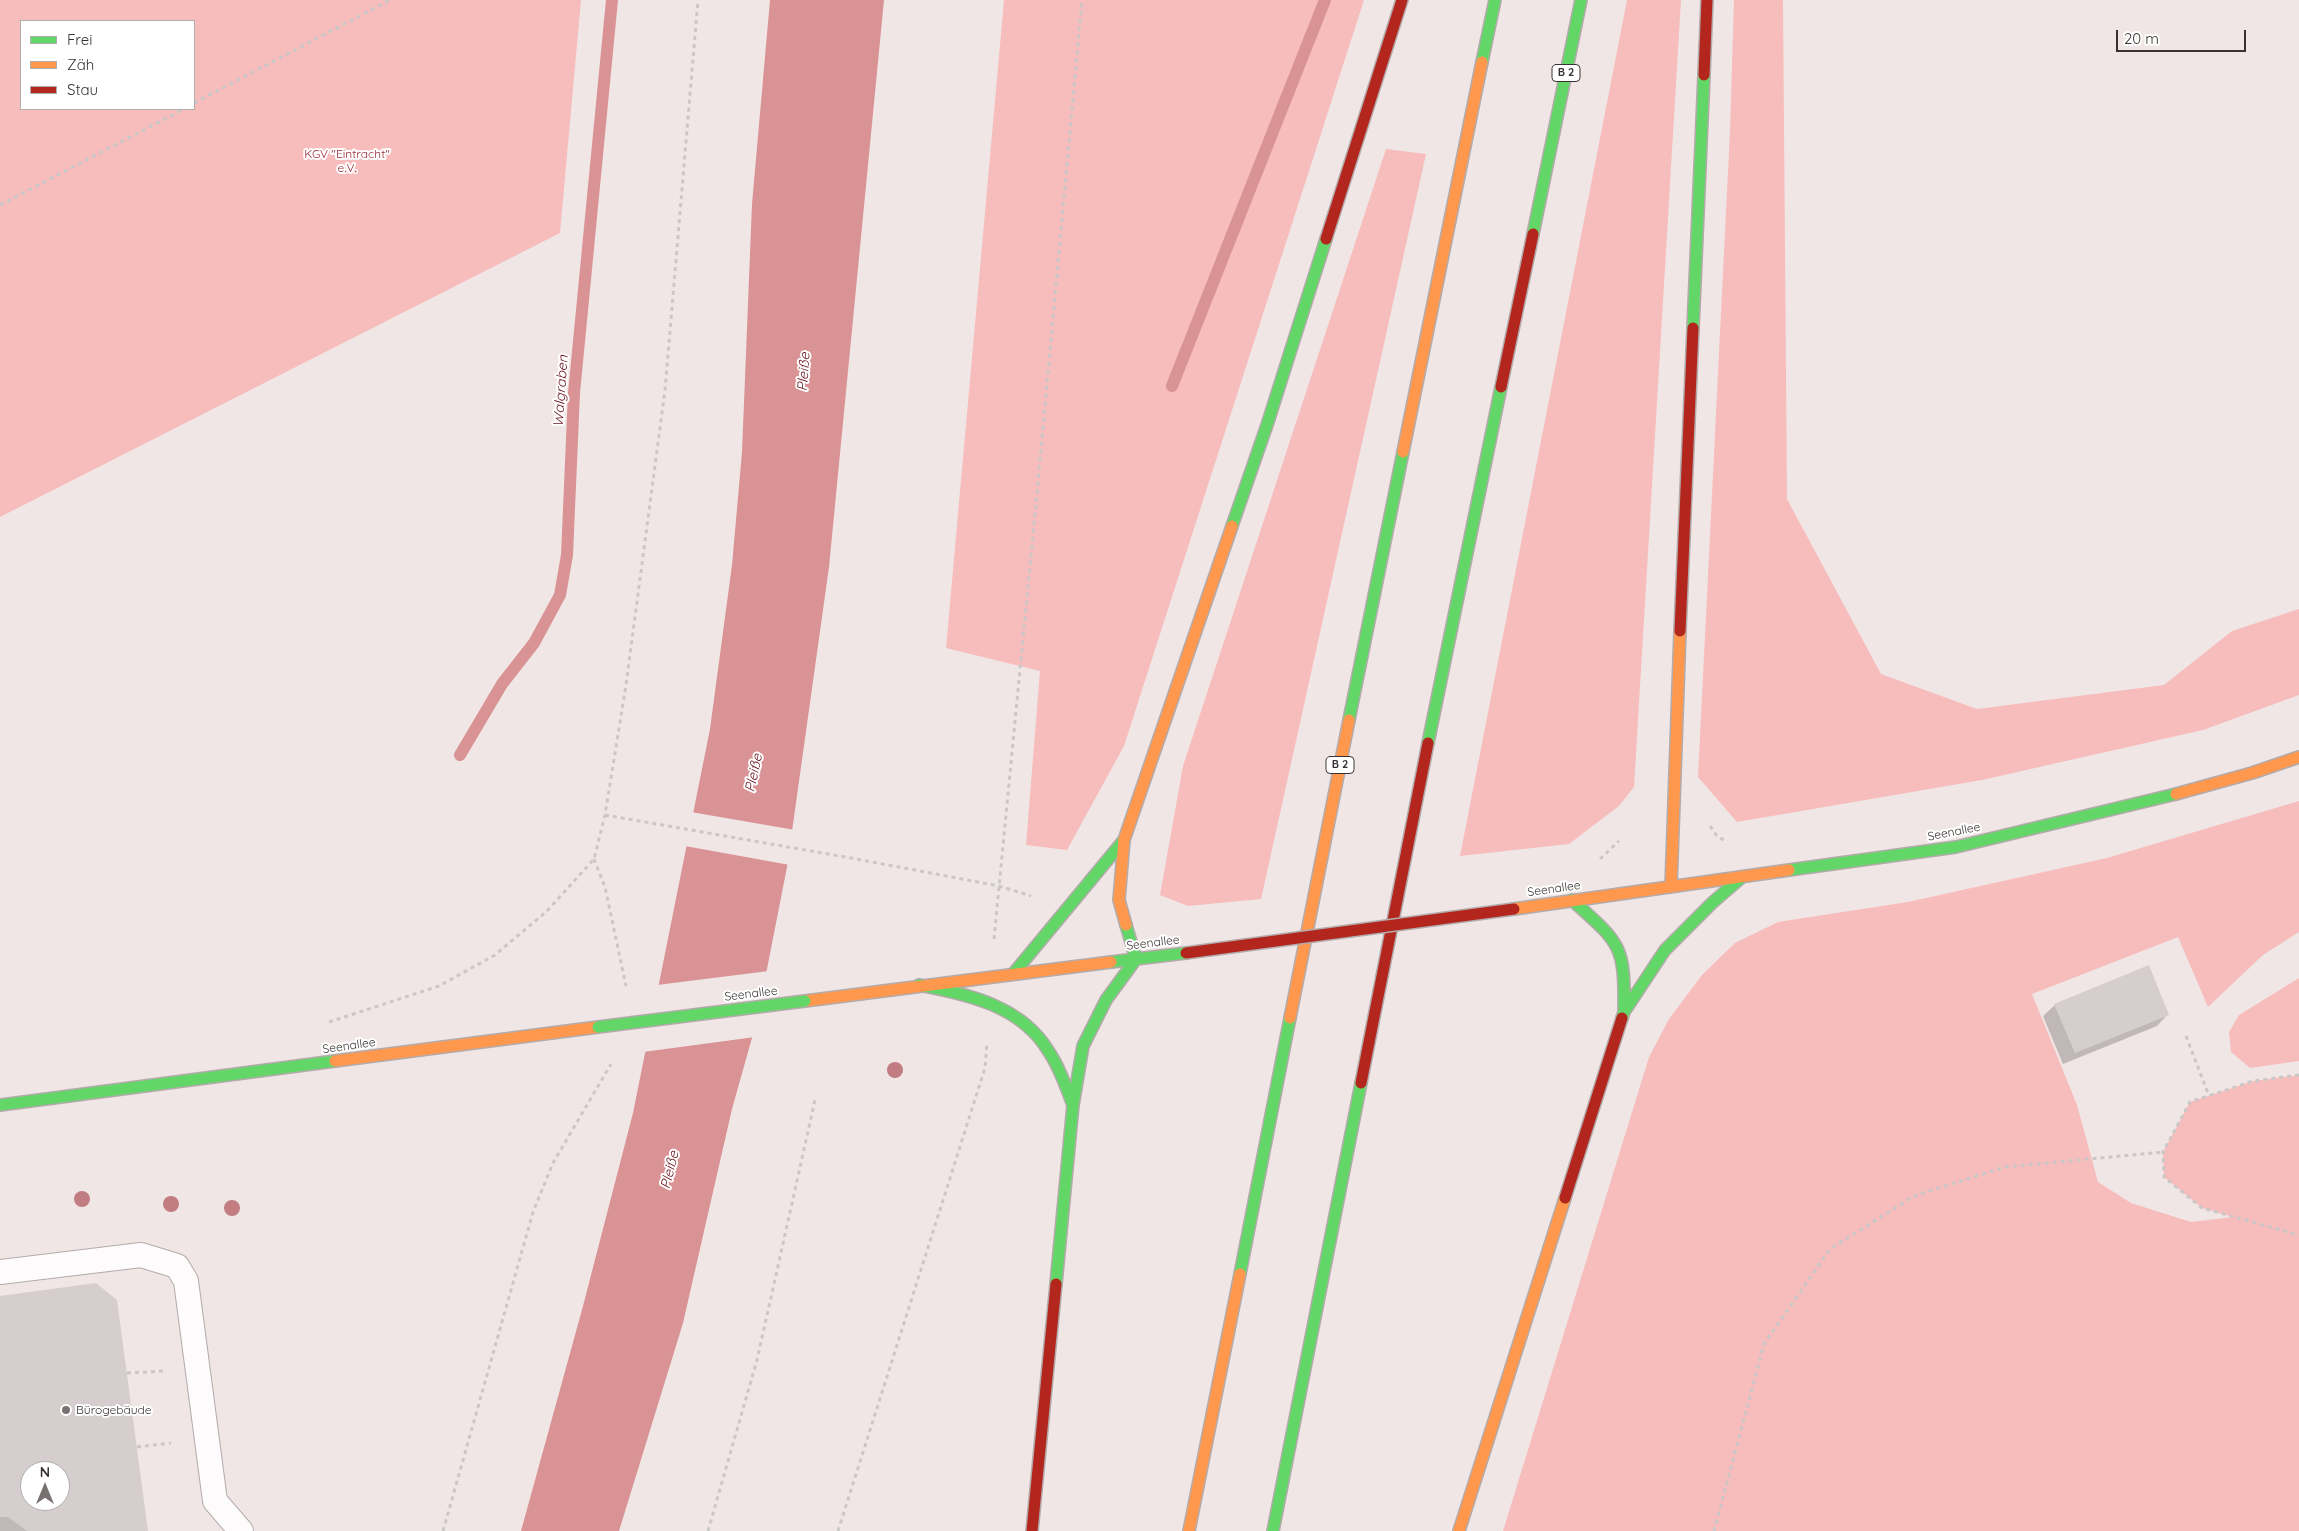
<!DOCTYPE html>
<html>
<head>
<meta charset="utf-8">
<style>
	body { margin:0 }
	#map { position:relative; width:2299px; height:1531px; overflow:hidden; background:#f1e6e6; font-family:Quicksand,sans-serif }
	canvas { display:block }
	.legend { position:absolute; left:20px; top:20px; width:175px; height:90px; box-sizing:border-box; background:#fff; border:1px solid #b0adad; margin:0; padding:6px 9px; list-style:none; font-size:15px; color:#393232 }
	.legend li { display:flex; align-items:center; gap:10px; height:25px }
	.legend b { width:25px; border:1px solid #b0adad }
	.north { position:absolute; left:20px; top:1461px; width:50px; height:50px; box-sizing:border-box; background:#fff; border:1px solid #b0adad; border-radius:50%; rotate:0deg; font-size:14px; font-weight:700; line-height:20px; text-align:center; color:#393232 }
	.north::after { content:''; display:block; margin:auto; width:18px; height:22px; background:#797171; clip-path:polygon(50% 0,100% 100%,50% 72%,0 100%) }
	.scale { position:absolute; left:2116px; top:30px; width:130px; height:22px; box-sizing:border-box; border:2px solid #393232; border-top:0; padding-left:6px; font-size:15px; line-height:18px; white-space:nowrap; color:#393232; -webkit-text-stroke:4px #fff; paint-order:stroke }
</style>
</head>
<body>
<div id="map">
<canvas width="2299" height="1531"></canvas>
<ul class="legend">
<li><b style="height:6px;background:#63d668"></b>Frei</li>
<li><b style="height:6px;background:#ff974d"></b>Zäh</li>
<li><b style="height:6px;background:#b3261e"></b>Stau</li>
</ul>
<div class="north">N</div>
<div class="scale">20 m</div>
</div>
<script>
const context = document.querySelector('canvas').getContext('2d');
context.lineJoin = 'round';
function paint(path, color) { context.fillStyle = color; context.fill(path, 'evenodd'); }
function stroke(path, color, width, dash) { context.strokeStyle = color; context.lineWidth = width; context.lineCap = dash ? 'butt' : 'round'; context.setLineDash(dash || []); context.stroke(path); }
function drawText(font, color, halo, rows, align = 'center') {
  context.font = font + ' Quicksand,sans-serif'; context.lineWidth = 4; context.setLineDash([]); context.textBaseline = 'middle'; context.strokeStyle = halo; context.fillStyle = color; for (const [text, x, y, turn = 0] of rows) {
    context.save(); context.translate(x, y); context.rotate((+turn || 0) * Math.PI / 180); context.textAlign = isNaN(turn) ? turn : align; if (halo) context.strokeText(text, 0, 0); context.fillText(text, 0, 0); context.restore();
  }
}
paint(new Path2D(`
	M0 0H581L560 233 0 517ZM21 21H194V109H21Z
	M1004 0H1364L1124 746 1067 850 1026 845 1040 671 946 648Z
	M1627 0H1681L1634 787 1619 806 1569 844 1460 856Z
	M1734 0H1783L1787 499 1881 674 1977 709 2164 685 2232 631 2299 609V695L2203 730 1982 780 1737 822 1698 777 1730 131Z
	M1386 149 1426 154 1261 899 1188 906 1160 895 1183 766Z
	M2299 801V932L2263 955 2208 1007 2178 937 2032 994 2077 1105 2098 1182 2131 1203 2191 1222 2233 1217 2202 1208 2164 1177 2163 1152 2190 1102 2253 1081 2299 1075V1531H1503L1649 1057 1669 1019 1702 975 1735 943 1778 922 1908 902 2107 858Z
	M2299 978V1061L2250 1068 2231 1052 2229 1032 2239 1015Z`), '#f6bdbc');
paint(new Path2D(`
	M770 0H884L829 567 787 867 757 1020 732 1109 683 1323 619 1531H521L583 1306 633 1113 710 729 732 565 742 452 752 204Z`), '#d99394');
paint(new Path2D(`
	M691 812 795 830 790 865 685 846Z
	M769 971 755 1037 643 1052 657 985Z`), '#f1e6e6');
paint(new Path2D(`
	M2055 1005 2168 1014 2157 1026 2063 1064 2043 1016Z
	M0 1297 147 1531H0ZM30 1471H60V1501H30Z`), '#0003');
stroke(new Path2D(`
	M1172 386 1325 0
	M460 755 502 684 534 643 560 595 567 555 574 393 612 0`), '#d99394', 12);
paint(new Path2D(`
	M2149 965 2169 1015 2075 1053 2054 1004Z
	M96 1283 117 1300 148 1531H27L8 1517H0V1296ZM30 1471H60V1501H30Z`), '#d6cece');
const lane = new Path2D(`
	M0 1272 141 1255 177 1266 186 1281 215 1501 241 1531`);
const fast = new Path2D(`
	M1482 62 1495 0
	M1533 234 1581 0
	M1693 328 1704 75
	M1232 526 1267 425 1326 239
	M1349 720 1403 452
	M1428 743 1501 387
	M1789 870 1956 847 2176 794
	M1572 900C1621 944 1625 945 1624 1012
	M1111 962 1186 953
	M1013 974 1124 840
	M919 985C968 994 1022 1006 1049 1052 1060 1068 1066 1087 1073 1105
	M1622 1018 1624 1012 1665 950 1712 903 1742 877
	M0 1105 335 1061
	M1240 1274 1290 1018
	M1056 1284 1073 1105 1083 1046 1106 1000 1136 959 1126 925
	M1273 1531 1361 1083`);
const slow = new Path2D(`
	M1403 452 1482 62
	M2176 794 2252 773 2299 757
	M1671 887 1680 631
	M1514 909 1789 870
	M1126 925 1119 900 1124 840 1232 526
	M805 1001 1111 962
	M1290 1018 1349 720
	M335 1061 598 1027
	M1189 1531 1240 1274
	M1459 1531 1565 1198`);
const jam = new Path2D(`
	M1704 75 1707 0
	M1326 239 1402 0
	M1501 387 1533 234
	M1680 631 1693 328
	M1361 1083 1428 743
	M1565 1198 1622 1018
	M1032 1531 1056 1284`);
stroke(lane, '#b3abab', 26);
stroke(fast, '#b3abab', 14);
stroke(slow, '#b3abab', 14);
stroke(jam, '#b3abab', 14);
stroke(new Path2D(`
	M194 103 390 0
	M0 205 184 109
	M605 815 851 858 999 886 1031 896
	M1710 826 1717 836 1727 842
	M594 859 605 887 626 986
	M1600 859 1619 841
	M994 939 1036 504 1082 0
	M329 1022 439 986 495 955 547 911 594 859 605 815 626 685 665 390 698 0
	M2186 1036 2209 1096
	M2299 1075 2253 1081 2190 1102 2163 1152 2164 1177 2202 1208 2299 1235
	M127 1373 164 1371
	M137 1447 171 1443
	M443 1531 533 1212 553 1163 611 1064
	M708 1531 757 1360 815 1100
	M838 1531 985 1068 987 1042
	M1714 1531 1764 1344 1830 1249 1914 1196 2005 1167 2163 1152`), '#cbc7c7', 3, [4, 4]);
stroke(lane, '#fdfbfb', 24);
stroke(fast, '#63d668', 11);
stroke(slow, '#ff974d', 11);
stroke(jam, '#b3261e', 11);
const fastBridge = new Path2D(`
	M598 1027 805 1001`);
const jamBridge = new Path2D(`
	M1186 953 1514 909`);
stroke(fastBridge, '#b3abab', 14, []);
stroke(jamBridge, '#b3abab', 14, []);
stroke(fastBridge, '#63d668', 11);
stroke(jamBridge, '#b3261e', 11);
context.fillStyle = '#c17d82';
for (const [x, y] of [
	[895,1070],
	[82,1199],
	[171,1204],
	[232,1208]
]) { context.beginPath(); context.arc(x, y, 8, 0, 2 * Math.PI); context.fill(); }
for (const [x, y, r, color] of [
	[66,1410,5,"#797171"]
]) { const dot = new Path2D(); dot.arc(x, y, r, 0, 2 * Math.PI); context.fillStyle = color; context.fill(dot); stroke(dot, '#fff', 2); }
for (const [x, y, w] of [
	[1566,73,28],
	[1340,765,28]
]) { const box = new Path2D(); box.roundRect(x - w / 2, y - 8.5, w, 17, 4); context.fillStyle = '#fff'; context.fill(box); stroke(box, '#393232', 1); }
drawText('bold 11px', '#393232', null, [
	["B 2",1566,73],
	["B 2",1340,765]
]);
drawText('12px', '#992731', '#fff', [
	["KGV \"Eintracht\"",347,154],
	["e.V.",347,168]
]);
drawText('12px', '#393232', '#fff', [
	["Seenallee",1954,832,-11],
	["Seenallee",1554,889,-8],
	["Seenallee",1153,943,-7],
	["Seenallee",751,994,-7],
	["Seenallee",349,1046,-8]
]);
drawText('12px', '#393232', '#fff', [
	["Bürogebäude",76,1410]
], 'left');
drawText('italic 14px', '#69121c', '#fff', [
	["Pleiße",804,372,-86],
	["Walgraben",561,391,-86],
	["Pleiße",754,773,-78],
	["Pleiße",670,1170,-76]
]);
</script>
</body>
</html>
